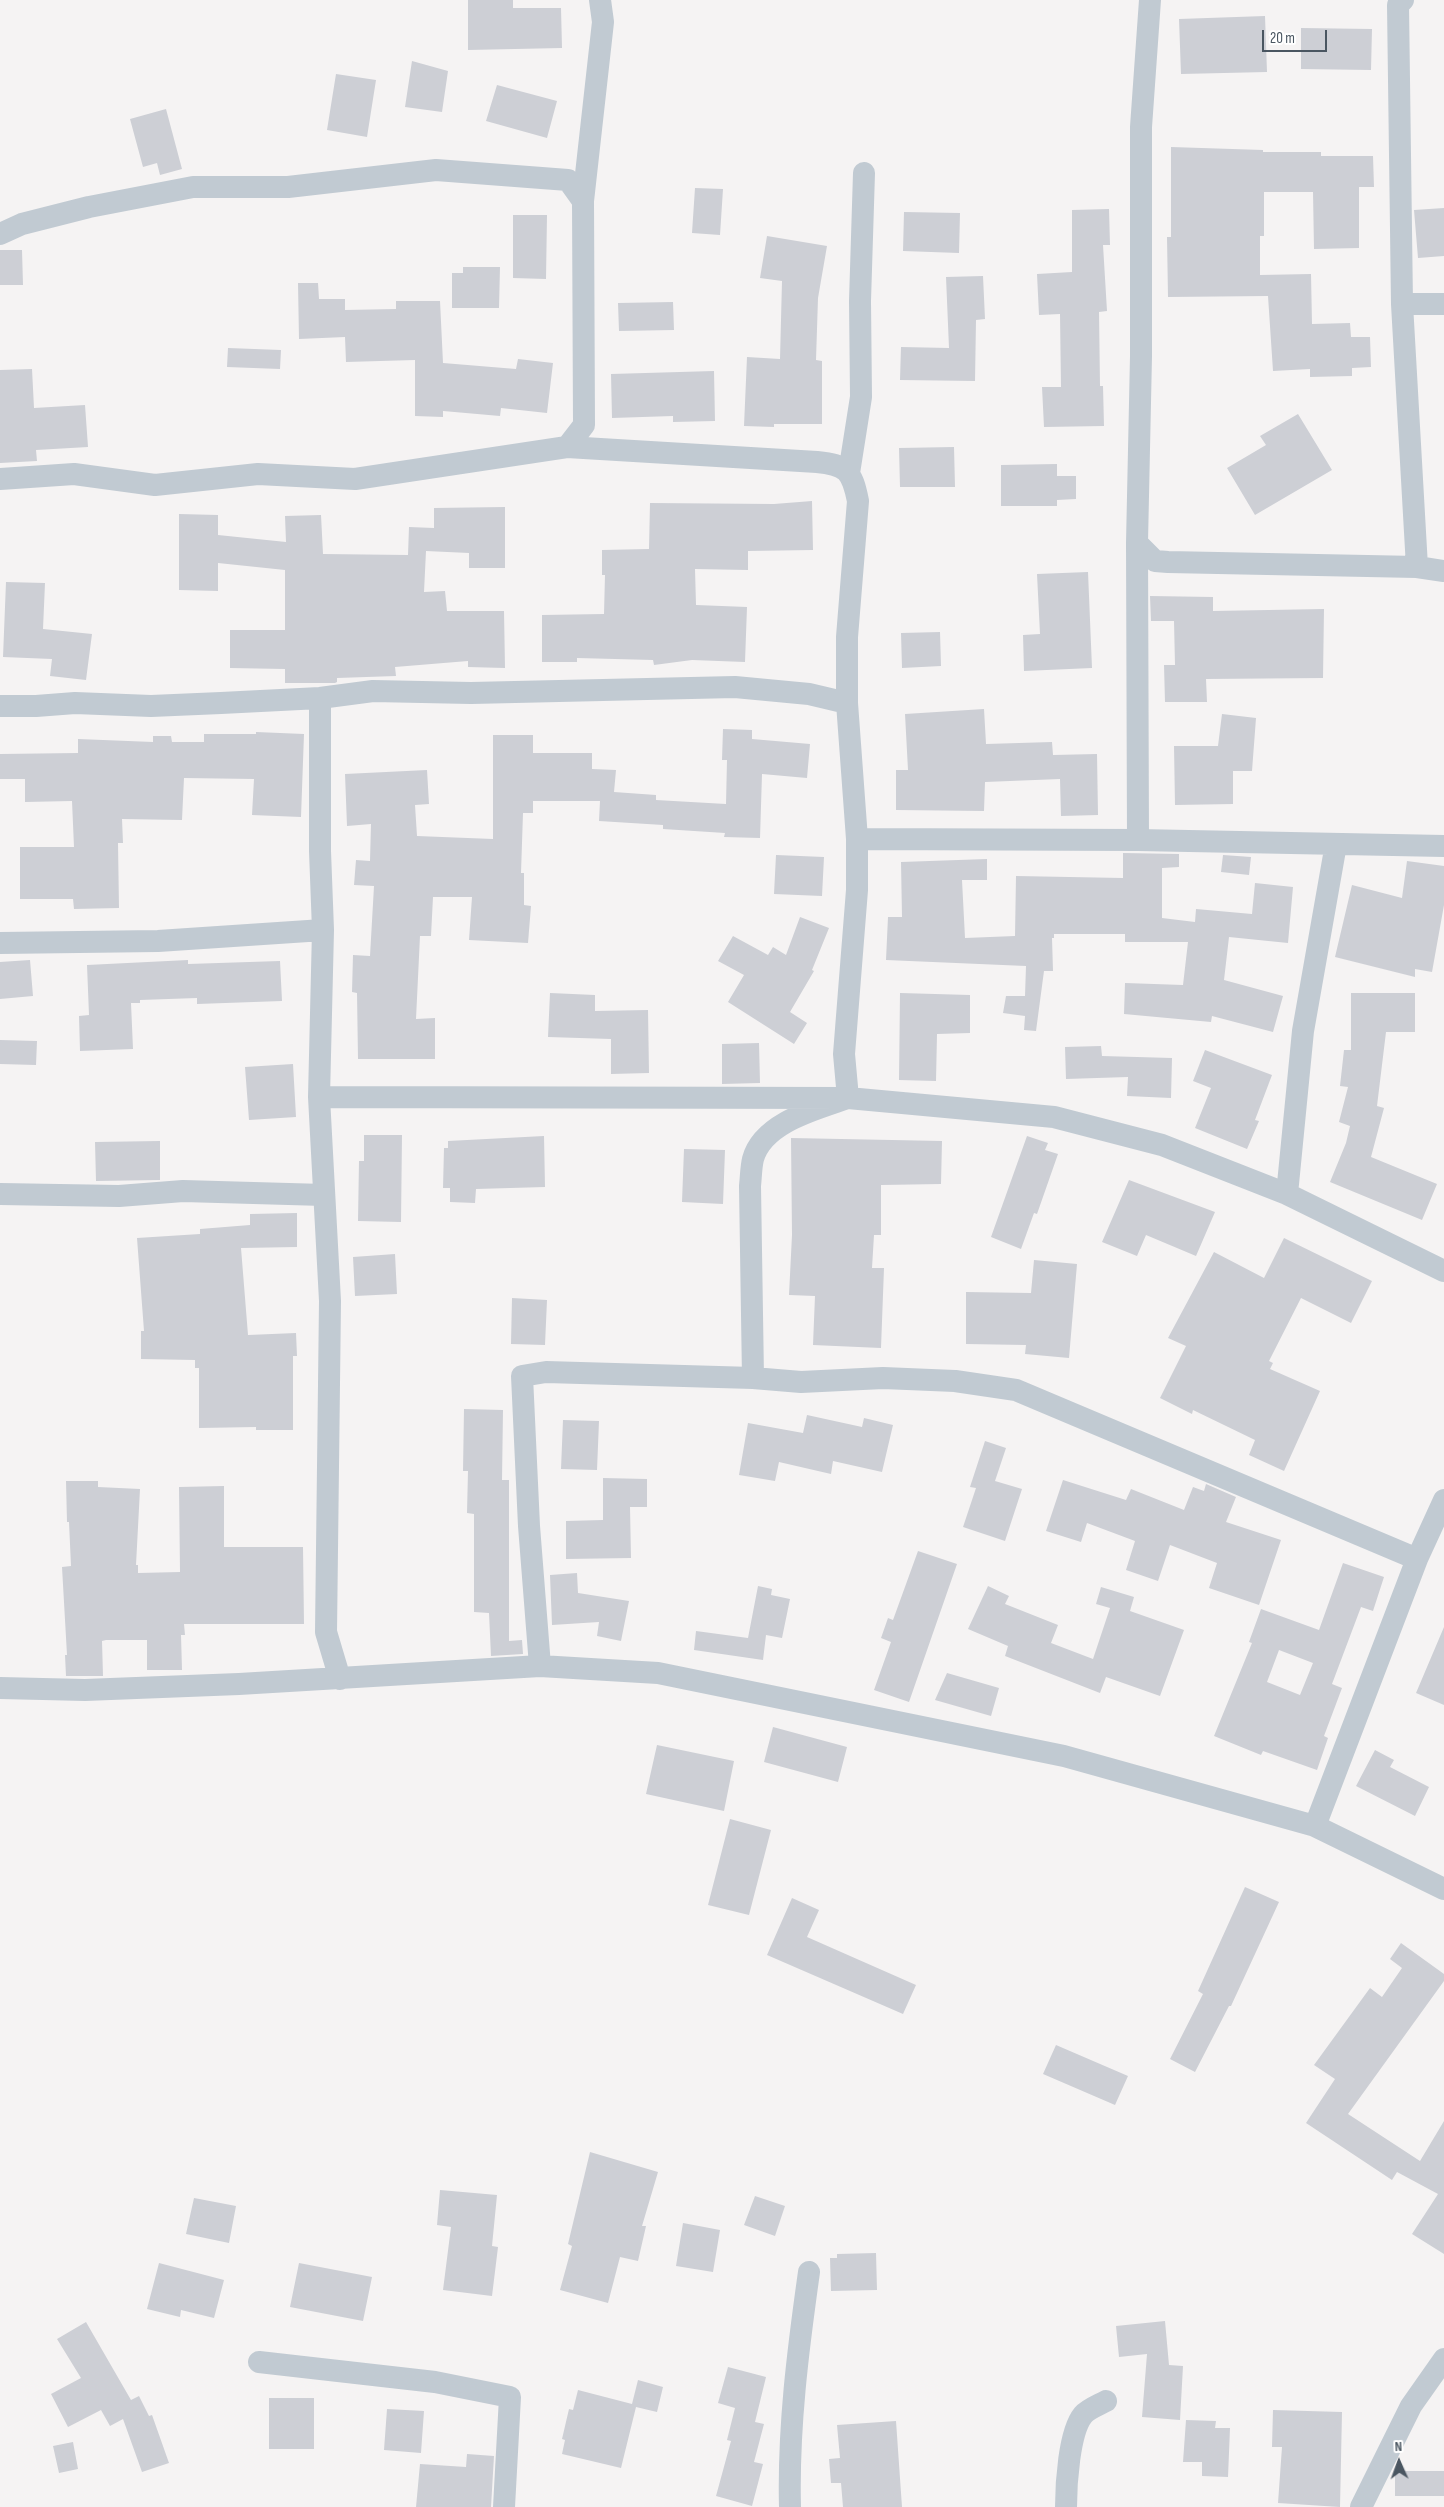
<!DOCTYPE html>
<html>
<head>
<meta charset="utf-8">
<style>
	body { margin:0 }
	#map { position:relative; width:1444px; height:2507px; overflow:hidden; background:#f5f3f3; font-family:"Sofia Sans Condensed",sans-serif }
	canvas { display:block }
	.north { position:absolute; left:1374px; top:2437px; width:50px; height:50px; -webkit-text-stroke:4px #fff; paint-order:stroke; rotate:358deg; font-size:14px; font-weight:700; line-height:20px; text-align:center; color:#4a5661 }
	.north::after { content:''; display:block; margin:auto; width:18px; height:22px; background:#4a5661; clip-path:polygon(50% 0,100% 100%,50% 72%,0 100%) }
	.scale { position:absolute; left:1262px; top:30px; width:65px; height:22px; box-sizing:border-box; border:2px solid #4a5661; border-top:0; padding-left:6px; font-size:15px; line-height:18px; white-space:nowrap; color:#4a5661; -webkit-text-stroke:4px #fff; paint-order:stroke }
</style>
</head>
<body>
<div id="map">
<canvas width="1444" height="2507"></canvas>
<div class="north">N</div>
<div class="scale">20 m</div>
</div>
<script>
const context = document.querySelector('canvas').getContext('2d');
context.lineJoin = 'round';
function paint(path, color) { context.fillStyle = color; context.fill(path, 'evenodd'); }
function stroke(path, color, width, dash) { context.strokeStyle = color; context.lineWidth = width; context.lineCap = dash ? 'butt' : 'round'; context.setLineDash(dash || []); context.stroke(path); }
paint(new Path2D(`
	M468 0H513V8H561L562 48 468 50Z
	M1265 16 1267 72 1181 74 1179 19Z
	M1301 28 1372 29 1371 70 1301 69Z
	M412 61 448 71 442 112 405 107Z
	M336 74 376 80 367 137 327 130Z
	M497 85 557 101 547 138 486 121Z
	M166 109 182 169 160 175 157 163 143 167 130 119Z
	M1171 147 1263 150V152H1321V156H1373L1374 187H1359V248L1314 249 1313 192H1264V236H1260V275L1311 274 1312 324 1350 323 1351 337H1370L1371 367 1352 368V376L1310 377V369L1273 371 1268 296 1168 297 1167 237H1171Z
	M695 188 723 189 720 235 692 233Z
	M1444 208V256L1418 258 1414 210Z
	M1109 209 1110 245H1103L1107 311 1099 312 1100 386H1103L1104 426 1044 427 1042 387H1061L1060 314 1039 315 1037 274 1072 272V210Z
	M904 212 960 213 959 253 903 251Z
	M513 215H547L546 279 513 278Z
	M767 236 827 246 818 298 816 360 822 361V424H774V427L744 426 747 357 780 359 782 281 760 278Z
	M0 250H22L23 285H0Z
	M463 267H500L499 308H452V273H463Z
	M983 276 985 319 976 320 975 381 900 380 901 347 949 348 946 277Z
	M298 283H318L319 299H345V310L396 309V301H440L443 363 516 369 518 359 553 363 547 413 501 408 500 416 443 411V417L415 416V360L346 362 345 337 299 339Z
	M673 302 674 330 619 331 618 303Z
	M228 348 281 350 280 369 227 367Z
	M32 369 34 408 85 405 88 447 36 450 37 461 0 463V370Z
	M714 371 715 421 673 422V416L612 418 611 374Z
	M1298 414 1332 470 1255 515 1227 468 1266 445 1260 436Z
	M954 447 955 487H900L899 448Z
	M1057 464V476H1076V499L1057 500V506H1001V465Z
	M812 501 813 550 748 551V570L695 569 696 605 747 607 745 662 692 660 654 665 653 660 577 658V662H542V615L604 614 605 575H602V550L649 549 650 503 774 504Z
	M505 507V568H469V553L426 551 424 592 445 591 447 611H504L505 668 468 667V661L395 667 396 676 337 678V682L335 683H285V669L230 668V630H285V570L218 563V591L179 590V514L218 515V535L286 542 285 516 321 515 323 554 408 555 409 527 434 528V508Z
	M1088 572 1092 668 1024 671 1023 635 1040 634 1037 574Z
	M6 582 45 583 43 629 92 634 86 680 50 676 52 659 3 657Z
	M1150 596 1213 597V611L1324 609 1323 678 1206 679 1207 702H1165L1164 665H1175L1174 621H1151Z
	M940 632 941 666 902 668 901 633Z
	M984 709 986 744 1052 742 1053 755 1097 754 1098 815 1061 816 1060 779 985 782 984 811 896 810V770H908L905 714Z
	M1222 714 1256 718 1252 771H1233V804L1175 805 1174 746H1218Z
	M723 729 752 730V739L810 744 807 778 762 774 760 838 724 837 725 833 663 829V825L599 821 600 801H533V813H523L521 873H524V905L531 906 528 943 469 940 472 897H433L431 936H420L416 1019 435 1018V1059H358L357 993 352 992 353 955 370 956 374 886 354 885 356 860 370 861 371 824 347 826 345 774 427 770 429 804 415 805 417 836 493 839V735H533V753H592V769L616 770 614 792 656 795V800L726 804 727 760H722Z
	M256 732 304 734 301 817 252 815 254 779 184 778 182 820 122 819 123 843H118L119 908 74 909 73 899H20V847H74L72 801 25 802V779H0V754L78 753V739L153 742V736H171L172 742H204V734H256Z
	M1123 853 1179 854V867L1162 868V918L1195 922 1196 909 1252 914 1255 883 1293 887 1288 943 1229 937 1224 980 1283 996 1273 1032 1212 1016 1211 1022 1124 1014 1125 983 1183 985 1188 942H1125V934H1054V938H1052L1053 971H1044L1036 1031 1024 1030 1025 1016 1003 1013 1006 996H1025L1026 966 886 960 888 917H902L901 862 987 859V880H962L965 938 1015 936 1016 876 1123 878Z
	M776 855 824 857 822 896 774 894Z
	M1223 855 1251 857 1249 875 1221 872Z
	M1407 861 1444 866V905L1432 972 1415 969V977L1335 957 1352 885 1402 898Z
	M800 917 829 928 812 970 814 971 790 1012 807 1023 794 1044 728 1002 744 975 718 961 733 936 768 955 773 947 786 955Z
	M30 960 33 996 0 999V962Z
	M188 960V964L280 961 282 1001 197 1004V998L140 1000V1003H131L133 1049 80 1051 79 1016 89 1015 87 965Z
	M550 993 595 995V1011L648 1010 649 1073 611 1074V1039L548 1037Z
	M900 993 970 995V1033L937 1034 936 1081 899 1080Z
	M1351 993H1415V1032H1386L1377 1106 1384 1108 1371 1157 1437 1184 1422 1220 1330 1182 1346 1143 1350 1126 1339 1122 1348 1087 1340 1086 1344 1050H1351Z
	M0 1040 37 1041 36 1065 0 1064Z
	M759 1043 760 1083 722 1084V1044Z
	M1101 1046 1102 1056 1172 1058 1171 1098 1127 1096 1128 1077 1066 1079 1065 1047Z
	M1205 1050 1272 1075 1255 1120 1259 1121 1247 1149 1195 1128 1211 1088 1193 1081Z
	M293 1064 296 1117 249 1120 245 1067Z
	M364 1135H402L401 1222 358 1221 359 1161H364Z
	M544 1136 545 1187 476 1189 475 1203 450 1202V1188H443L444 1148H448V1141Z
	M1027 1136 1048 1143 1045 1150 1058 1154 1037 1214 1034 1213 1021 1249 991 1237Z
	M791 1138 942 1141 941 1184 881 1185V1235H874L872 1268H884L881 1348 813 1345 815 1296 789 1295 792 1235Z
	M160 1141V1180L96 1181 95 1142Z
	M684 1149 725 1150 723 1204 682 1202Z
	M1129 1180 1215 1212 1196 1256 1146 1235 1137 1256 1102 1242Z
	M297 1213V1247L241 1248 248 1335 296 1333 297 1356H293V1430H256V1427L199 1428V1368H195V1360L141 1359V1331H144L137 1238 200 1234V1229L250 1225V1214Z
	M1284 1238 1372 1281 1351 1323 1301 1298 1269 1361 1273 1363 1270 1369 1320 1391 1284 1471 1249 1455 1255 1440 1193 1410 1192 1414 1160 1398 1186 1346 1168 1338 1214 1252 1264 1278Z
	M395 1254 397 1294 355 1296 353 1257Z
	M1034 1260 1077 1264 1069 1358 1025 1354 1026 1345 966 1344V1292L1031 1293Z
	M512 1298 547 1300 545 1345 511 1344Z
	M464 1409 503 1410 502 1480H509V1641L522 1640 523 1654 491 1656 489 1613 474 1612V1514L467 1513 468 1471H463Z
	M807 1415 862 1427 864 1418 893 1425 882 1472 833 1461 831 1474 779 1462 775 1481 739 1475 748 1423 803 1433Z
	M563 1420 599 1421 597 1470 561 1469Z
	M985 1441 1006 1448 995 1481 1022 1489 1005 1541 963 1527 976 1488 970 1487Z
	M603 1478 647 1479V1507H630L631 1558 566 1559V1521L603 1520Z
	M1063 1480 1126 1500 1131 1489 1184 1510 1193 1487 1204 1491 1206 1484 1236 1497 1226 1522 1281 1540 1259 1605 1209 1588 1217 1563 1170 1545 1158 1581 1126 1570 1135 1541 1087 1523 1081 1542 1046 1531Z
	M66 1481H98V1487L140 1489 136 1565H138V1573L180 1572 179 1487 224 1486V1547H303L304 1624H184L185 1635H181L182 1670H147V1640H106L102 1641 103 1676H66L65 1655H67L62 1567 71 1566 69 1522H67Z
	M918 1551 957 1564 909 1702 874 1690 891 1642 881 1638 888 1618 893 1620Z
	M1343 1563 1384 1577 1373 1611 1361 1607 1332 1684 1342 1688 1324 1736 1328 1738 1317 1770 1263 1751 1261 1755 1214 1736 1252 1643 1249 1642 1261 1609 1319 1630ZM1279 1650 1313 1663 1300 1695 1267 1682Z
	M577 1573 578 1593 629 1601 621 1641 597 1636 599 1622 552 1625 550 1575Z
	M758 1586 772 1589 771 1595 790 1599 782 1638 766 1635 763 1660 694 1650 696 1631 748 1638Z
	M988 1586 1009 1596 1005 1604 1058 1625 1051 1643 1093 1659 1110 1608 1096 1604 1101 1587 1134 1597 1130 1611 1184 1630 1160 1696 1106 1677 1100 1693 1005 1656 1008 1646 968 1629Z
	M1444 1627V1705L1416 1693Z
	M947 1673 999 1688 991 1716 935 1700Z
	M773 1727 847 1747 838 1782 764 1762Z
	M657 1745 734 1761 724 1811 646 1794Z
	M1375 1750 1394 1760 1390 1767 1429 1787 1415 1816 1356 1786Z
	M730 1819 771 1830 749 1915 708 1905Z
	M1245 1887 1279 1902 1231 2006H1229L1195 2072 1170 2059 1203 1994 1198 1991Z
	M792 1898 819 1910 807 1937 916 1985 903 2014 767 1955Z
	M1401 1943 1444 1974V1981L1348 2114 1420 2161 1444 2121V2254L1412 2234 1438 2194 1397 2172 1392 2180 1306 2123 1335 2079 1314 2065 1370 1988 1382 1997 1402 1968 1390 1959Z
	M1056 2045 1128 2076 1115 2105 1043 2074Z
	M590 2152 658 2172 642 2226H646L638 2261 620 2257 608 2303 560 2290 572 2246 568 2244Z
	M440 2190 497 2195 492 2246 498 2247 492 2296 443 2290 451 2227 437 2225Z
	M755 2196 785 2206 775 2236 744 2225Z
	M194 2198 236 2206 229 2243 186 2234Z
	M683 2223 720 2230 713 2272 676 2266Z
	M876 2253 877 2290 831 2291 830 2258H837V2254Z
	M159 2263 224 2280 214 2318 181 2310 180 2317 147 2309Z
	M299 2263 372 2277 363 2321 290 2307Z
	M1165 2321 1169 2365 1183 2366 1180 2420 1142 2417 1147 2354 1119 2357 1116 2326Z
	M86 2322 131 2400 139 2396 149 2416 152 2415 169 2463 142 2472 123 2419 110 2426 101 2410 68 2427 51 2394 81 2378 57 2339Z
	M728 2367 766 2377 755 2422 764 2424 754 2462 763 2464 752 2506 716 2496 731 2441 727 2440 735 2408 718 2403Z
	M638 2380 663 2387 657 2412 636 2407 621 2468 562 2454 565 2440 562 2439 569 2409 573 2410 578 2390 632 2404Z
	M269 2398H314V2449H269Z
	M387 2409 424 2411 421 2453 384 2450Z
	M1273 2410 1342 2412 1340 2507 1278 2503 1282 2447H1272Z
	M1186 2420 1216 2421 1215 2428H1230L1228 2477 1202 2476V2462H1183Z
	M896 2421 902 2507H843L841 2483H831L829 2459 840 2458 837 2425Z
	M73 2442 78 2469 59 2473 53 2446Z
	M467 2454 494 2456 491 2507H416L420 2464 466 2467Z
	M1395 2471H1444V2496H1395Z`), '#cdcfd5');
stroke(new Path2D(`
	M1150 0 1141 127V356L1137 543 1155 561 1168 562 1417 567
	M1403 0 1398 5 1402 304 1417 567 1444 571
	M583 201 603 22 600 0
	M0 234 22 224 89 207 193 187H288L436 170 568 180 583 201 584 425 567 447
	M1402 304H1444
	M849 473 861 397 860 301 864 173
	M0 479 74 474 155 485 258 474 355 479 567 447 817 462C847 465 852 471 858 501L847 637V703L857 839V890L844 1054 848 1098C817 1109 763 1122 753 1159 751 1167 751 1177 750 1186L753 1378
	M1137 543 1138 840
	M320 698V851L323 930 319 1097 330 1301 326 1632 340 1679
	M0 706H36L75 703 151 706 221 703 320 698 373 691 471 693 735 687 809 694 847 703
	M857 839 1138 840 1444 846
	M1336 844 1303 1031 1287 1194 1444 1271
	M0 943 158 941 323 930
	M319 1097 848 1098 1054 1117 1162 1145 1287 1194
	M0 1194 119 1196 183 1191 324 1195
	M540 1666 529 1526 522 1376 546 1372 753 1378 801 1382 883 1378 955 1381 1016 1390 1417 1559
	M0 1688 85 1690 239 1684 540 1666 658 1673 1064 1756 1315 1826 1444 1889
	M1315 1826 1417 1559 1444 1500
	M259 2362 435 2382 510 2397 504 2507
	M790 2507C788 2428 798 2350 809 2272
	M1066 2507C1066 2485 1069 2432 1083 2415 1088 2409 1099 2405 1106 2401
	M1361 2507 1411 2406 1444 2359`), '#c1cad2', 22);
</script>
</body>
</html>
